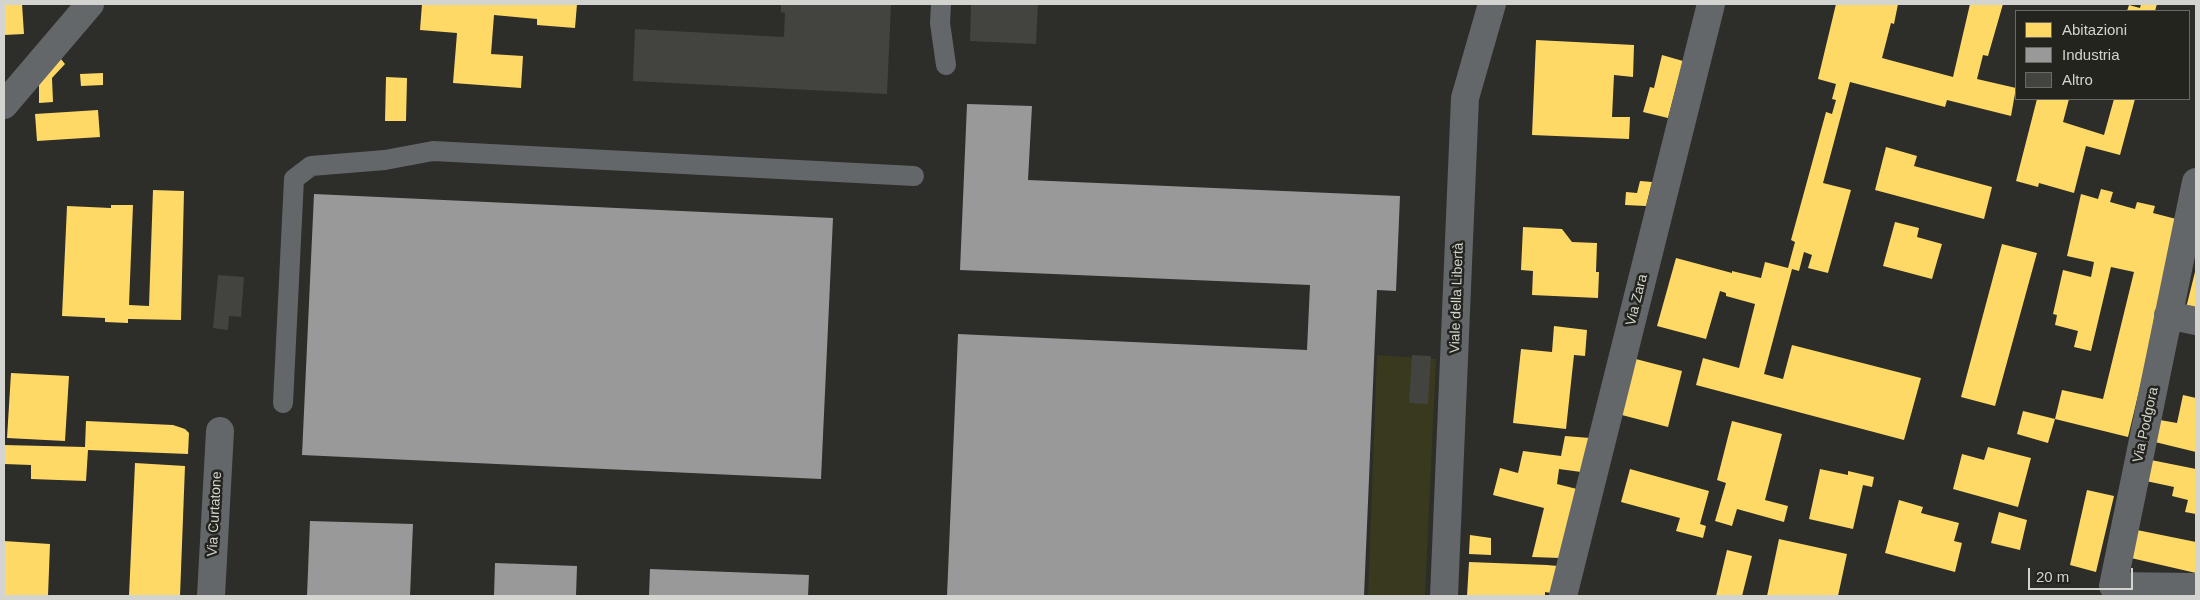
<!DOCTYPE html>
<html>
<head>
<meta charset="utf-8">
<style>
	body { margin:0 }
	#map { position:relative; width:2200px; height:600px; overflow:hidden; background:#2d2d29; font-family:Helvetica,sans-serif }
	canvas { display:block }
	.frame { position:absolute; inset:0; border:5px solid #d3d3cf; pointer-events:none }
	.legend { position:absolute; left:2015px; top:10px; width:175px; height:90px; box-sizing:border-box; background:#24241e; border:1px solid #6a6a65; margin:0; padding:6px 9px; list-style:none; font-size:15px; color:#d3d3cf }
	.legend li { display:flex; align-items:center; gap:10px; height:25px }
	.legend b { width:25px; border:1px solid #6a6a65 }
	.scale { position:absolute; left:2028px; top:568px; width:105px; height:22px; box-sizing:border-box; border:2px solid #d3d3cf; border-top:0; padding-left:6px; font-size:15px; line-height:18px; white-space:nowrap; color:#d3d3cf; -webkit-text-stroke:4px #24241e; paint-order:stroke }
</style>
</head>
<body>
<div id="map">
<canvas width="2200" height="600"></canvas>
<div class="frame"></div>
<ul class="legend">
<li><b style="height:14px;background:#ffd966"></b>Abitazioni</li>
<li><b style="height:14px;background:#999"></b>Industria</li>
<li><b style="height:14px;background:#434340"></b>Altro</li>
</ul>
<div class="scale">20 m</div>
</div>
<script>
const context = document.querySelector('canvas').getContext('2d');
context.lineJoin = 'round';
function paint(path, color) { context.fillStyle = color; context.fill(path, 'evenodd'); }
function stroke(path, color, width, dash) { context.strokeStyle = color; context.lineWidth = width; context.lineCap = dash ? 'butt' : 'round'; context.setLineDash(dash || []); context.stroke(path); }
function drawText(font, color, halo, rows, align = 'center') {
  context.font = font + ' Helvetica,sans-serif'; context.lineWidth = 5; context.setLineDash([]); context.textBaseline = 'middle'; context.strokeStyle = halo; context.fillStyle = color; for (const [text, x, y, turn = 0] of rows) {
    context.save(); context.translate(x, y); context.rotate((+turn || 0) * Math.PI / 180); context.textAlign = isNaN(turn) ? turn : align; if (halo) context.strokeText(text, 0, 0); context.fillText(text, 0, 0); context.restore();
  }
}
paint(new Path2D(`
	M1377 355 1436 359 1425 596H1368Z`), '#39391e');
paint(new Path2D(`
	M4 4H22L24 34 4 35Z
	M422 4H577L575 28 537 25V19L494 15 491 54 523 56 521 88 453 83 457 33 420 30Z
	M1836 4H1898L1894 24 1891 23 1882 58 1953 77 1970 4H2003L1988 56 1983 55 1977 79 2016 88 2011 116 1947 100 1945 107 1850 82 1823 183 1851 190 1828 273 1808 268 1812 255 1804 252 1799 271 1792 269 1764 374 1783 379 1792 345 1921 378 1904 440 1696 385 1703 358 1739 368 1755 304 1726 296V293L1720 291 1706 339 1657 326 1676 258 1732 273V271L1761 278 1765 262 1788 268 1795 242 1791 240 1826 112 1832 114 1836 100 1832 99 1836 84 1818 79Z
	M2141 4H2157L2155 11H2127L2129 5 2140 8Z
	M1536 40 1634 45 1633 77 1614 75 1612 117H1630L1629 139 1532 135Z
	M56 53 65 64 52 78 53 102 39 103V69Z
	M1662 55 1683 61 1668 118 1643 112 1650 87 1654 88Z
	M103 73V85L81 86 80 74Z
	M386 77 407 78 406 121H385Z
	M2037 99H2069L2063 122 2104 135 2114 99H2135L2120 155 2086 146 2074 193 2039 183 2038 187 2016 181Z
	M98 110 100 137 37 141 35 114Z
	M1886 147 1917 156 1914 166 1992 187 1984 219 1875 190Z
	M1640 181 1652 182 1646 206 1625 205 1626 192 1637 193Z
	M2101 189 2113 192 2110 202 2135 209 2137 202 2155 206 2153 213 2180 220 2128 437 2055 419 2048 443 2017 434 2023 411 2055 419 2062 390 2103 399 2134 272 2111 267 2091 351 2074 347 2078 331 2055 325 2057 315 2053 314 2063 270 2091 277 2094 262 2067 256 2081 194 2098 199Z
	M153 190 184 191 181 320 128 319V323L105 322V318L62 316 67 206 111 208V205H133L129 305 149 306Z
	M1895 222 1919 228 1917 237 1942 244 1932 279 1883 266Z
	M1523 227 1562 229 1572 242 1597 243 1596 272H1599L1598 298 1532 295 1533 271 1521 270Z
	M2002 244 2037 253 1995 406 1961 397Z
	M2196 268V310L2186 308Z
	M1554 326 1587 330 1585 356 1574 355 1566 429 1513 423 1521 349 1552 352Z
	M1632 358 1682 371 1668 427 1618 414Z
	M11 373 69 376 65 441 7 438Z
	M2183 395 2196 398V452L2155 442 2160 420 2177 423Z
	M86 421 173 425 185 429 189 433 188 454 88 450 86 481 31 479V465L4 464V445L85 447Z
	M1732 421 1782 434 1765 500 1788 506 1784 522 1737 509 1732 526 1715 521 1726 483 1717 480Z
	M1565 436 1590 438 1581 472 1559 469 1557 484 1577 489 1560 558 1532 557 1544 508 1493 495 1500 468 1518 473 1523 451 1561 456Z
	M1988 447 2031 458 2018 507 1953 489 1962 454 1984 460Z
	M2151 460 2196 469V514L2185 512 2188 500 2172 496 2174 487 2146 481Z
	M135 463 185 466 180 596H129Z
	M1630 469 1709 491 1700 524 1706 526 1703 538 1676 531 1680 518 1621 502Z
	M1820 469 1848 475V471L1874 477 1872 487 1863 485 1853 529 1809 519Z
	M2087 490 2114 496 2096 572 2070 565Z
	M1899 500 1923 507 1921 513 1959 523 1954 541 1962 543 1955 572 1885 553Z
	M1999 512 2027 520 2020 550 1991 543Z
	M2137 530 2196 542V573L2131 558Z
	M1470 535 1491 538V555L1469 554Z
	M1779 539 1847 554 1838 596H1767Z
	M4 541 50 544 48 596H4Z
	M1727 550 1752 556 1742 596H1716Z
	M1469 562 1547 565 1558 566 1551 593 1545 592V596H1467Z`), '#ffd966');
paint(new Path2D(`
	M967 104 1032 106 1028 180 1400 196 1396 291 1377 290 1364 596H947L958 334 1307 350 1310 285 960 270Z
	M314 194 833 218 821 479 302 455Z
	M310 521 413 524 410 596H307Z
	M495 563 577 566 576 596H494Z
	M650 569 809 575 808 596H649Z`), '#999');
paint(new Path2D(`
	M781 4H891L887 94 633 81 635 29 784 37 785 13 781 12Z
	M971 4H1038L1036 44 970 41Z
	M218 275 244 277 241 317 229 316 228 330 213 328Z
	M1412 355 1431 356 1428 404 1409 403Z`), '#434340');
stroke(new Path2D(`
	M941 4 940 23 946 65
	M283 403 294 179 311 166 385 160 433 151 914 176`), '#63676a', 20);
stroke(new Path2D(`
	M4 105 90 4
	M2196 182 2113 586 2196 587
	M2168 315 2196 321
	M211 596 220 431
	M1444 596 1465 98 1492 4
	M1563 596 1711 4`), '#63676a', 28);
drawText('14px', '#d3d3cf', '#24241e', [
	["Viale della Libertà",1457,298,-88],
	["Via Zara",1637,300,-76],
	["Via Podgora",2146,425,-78],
	["Via Curtatone",215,514,-87]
]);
</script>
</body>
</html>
